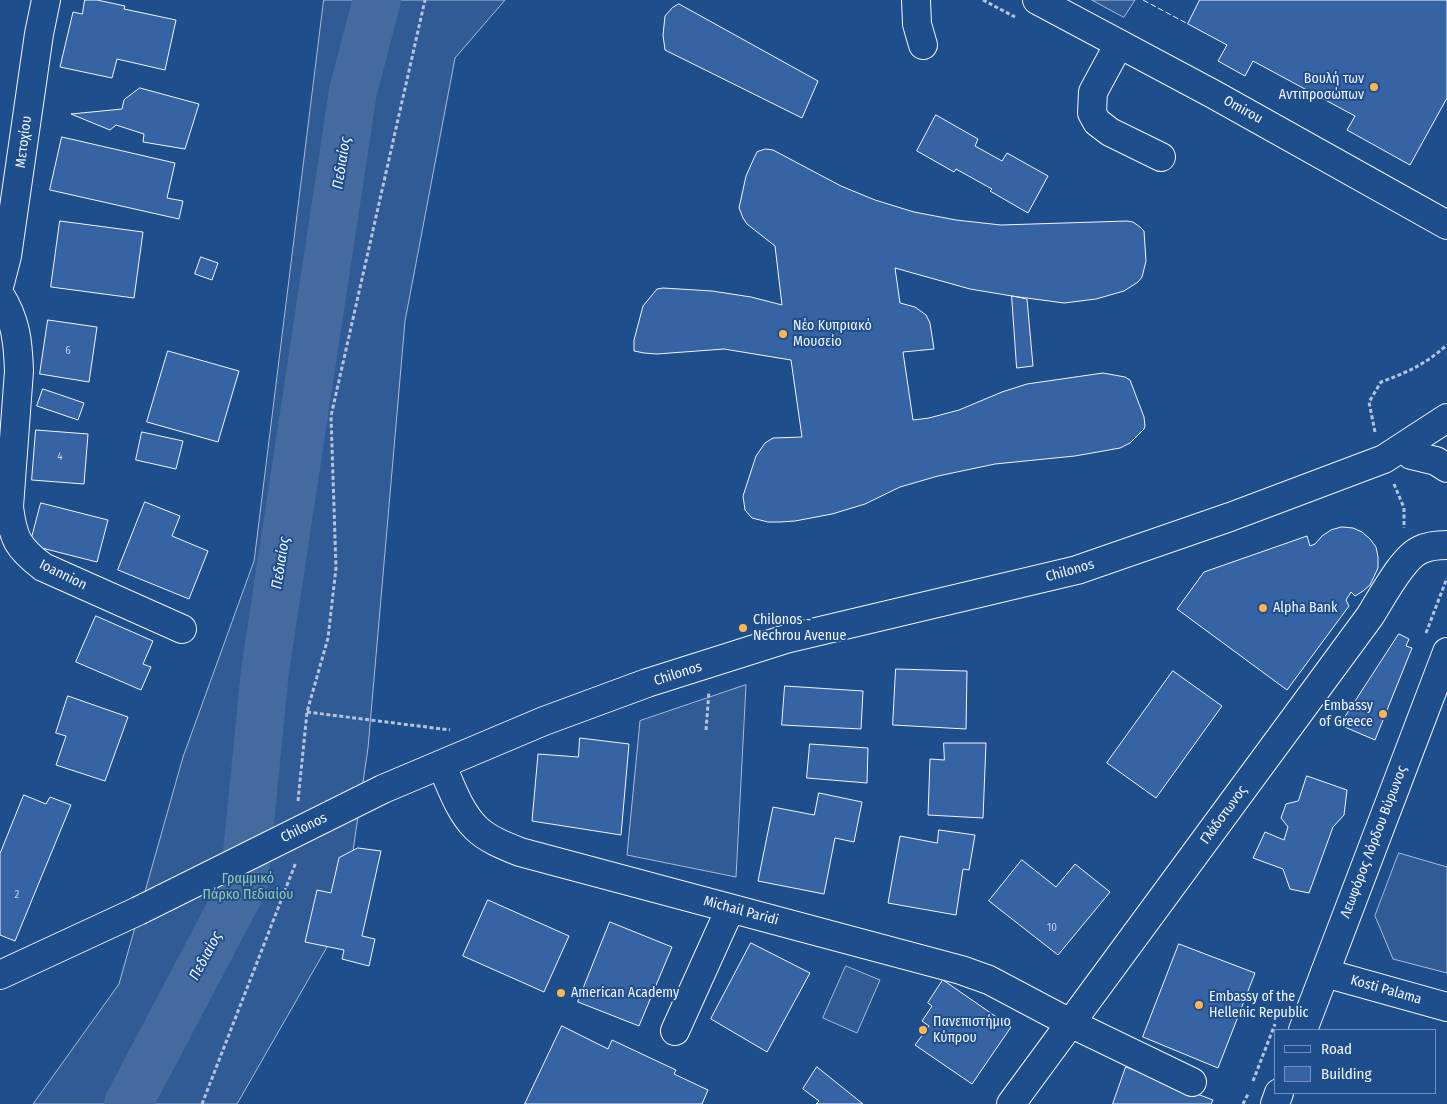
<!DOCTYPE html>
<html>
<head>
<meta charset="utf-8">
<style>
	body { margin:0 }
	#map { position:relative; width:1447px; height:1104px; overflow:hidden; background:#1f4e8c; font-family:"Fira Sans Condensed",sans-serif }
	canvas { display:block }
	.legend { position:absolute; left:1274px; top:1029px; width:162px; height:65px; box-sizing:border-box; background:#1f4e8c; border:1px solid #7391ba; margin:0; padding:6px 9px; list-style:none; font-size:15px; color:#f2f6ff }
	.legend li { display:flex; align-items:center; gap:10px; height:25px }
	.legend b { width:25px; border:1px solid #7391ba }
</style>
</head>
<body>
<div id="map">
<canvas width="1447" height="1104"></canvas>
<ul class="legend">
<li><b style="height:6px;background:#1f4e8c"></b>Road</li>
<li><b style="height:14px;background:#3563a3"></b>Building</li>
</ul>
</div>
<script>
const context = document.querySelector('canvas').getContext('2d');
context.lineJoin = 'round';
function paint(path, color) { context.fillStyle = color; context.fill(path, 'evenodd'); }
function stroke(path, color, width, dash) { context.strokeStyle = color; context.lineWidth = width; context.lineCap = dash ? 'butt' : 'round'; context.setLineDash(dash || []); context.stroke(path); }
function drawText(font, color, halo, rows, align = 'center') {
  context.font = font + ' "Fira Sans Condensed",sans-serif'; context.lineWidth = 4; context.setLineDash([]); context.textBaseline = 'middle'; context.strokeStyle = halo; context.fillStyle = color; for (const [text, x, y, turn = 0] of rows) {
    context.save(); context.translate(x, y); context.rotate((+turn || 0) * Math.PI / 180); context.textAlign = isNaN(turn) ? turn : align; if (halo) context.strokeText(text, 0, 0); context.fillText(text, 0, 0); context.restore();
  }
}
const built = new Path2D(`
	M324 0H505L455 58 405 321 368 748 343 919 237 1104H33L119 984 183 757 254 561Z
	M1092 0H1135L1124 17Z
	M746 685 736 877 627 855 640 721Z
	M1399 853 1447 867V973L1393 959 1375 916Z
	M846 966 880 980 857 1033 823 1018Z`);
paint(built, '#305b95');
stroke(built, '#a8bbd7', 1);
stroke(new Path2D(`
	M128 1104 244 884 265 671 353 91 377 0`), '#446ba0', 48);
const building = new Path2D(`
	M85 0H97L125 6 124 9 176 20 165 70 117 59 112 78 60 67 73 12 82 14Z
	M1200 0H1447V98L1410 165 1347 130 1355 116 1253 61 1245 76 1218 61 1227 45 1188 24Z
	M679 4 818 81 802 118 665 50 663 35 665 16 672 8Z
	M140 88 199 104 185 149 143 142 144 134 116 125 110 130 71 114 122 109 124 100Z
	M936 115 978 139 975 146 1002 161 1007 153 1048 176 1028 213 990 191 992 189 956 169 954 172 917 151Z
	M62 137 175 163 167 198 183 201 179 219 50 190Z
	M766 149 773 150 841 186 875 200 914 212 956 220 1001 225 1127 221 1133 222 1140 227 1144 231 1146 261 1142 277 1138 282 1124 291 1096 299 1064 303 1012 296 970 289 895 268 900 303 915 307 926 315 930 323 934 349 903 352 913 420 929 418 959 410 1002 392 1027 384 1103 373 1125 377 1130 380 1144 417 1145 426 1144 429 1130 443 1120 448 1075 456 995 464 938 476 900 487 865 504 832 514 795 521 780 522H768L752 518 745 510 743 496 756 456 765 443 773 438 802 437 791 360 724 349 657 354 644 353 634 351V340L643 306 657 289 663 288 712 291 751 297 782 305 775 246 747 224 743 218 739 208 746 176 754 158 757 152Z
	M60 221 143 232 134 298 51 287Z
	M201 257 218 263 212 280 195 274Z
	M1012 296 1027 299 1033 366 1017 368Z
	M48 320 97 327 89 382 40 374Z
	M168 351 239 371 218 442 147 422Z
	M43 389 84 403 78 420 37 406Z
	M36 430 88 434 84 484 32 480Z
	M142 432 183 441 176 469 136 460Z
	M145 502 180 516 172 536 208 551 189 599 118 570Z
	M41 503 108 520 97 562 30 545Z
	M1342 527 1353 528 1362 532 1370 539 1376 547 1378 557V568L1370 585 1363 591 1355 596 1351 592 1346 600 1349 606 1287 690 1177 609 1204 572 1307 536 1310 546 1315 544 1322 536 1331 530Z
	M96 616 153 641 143 664 151 667 141 690 76 662Z
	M1399 634 1409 639 1406 646 1412 648 1375 740 1340 725Z
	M896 669 967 671 966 729 893 725Z
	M1173 671 1222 706 1156 798 1107 763Z
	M785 686 863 691 861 729 782 725Z
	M68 696 128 717 105 781 56 765 66 736 56 733Z
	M580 738 629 744 621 835 532 821 538 754 578 757Z
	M944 743H986L983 818 928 815 930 759 944 760Z
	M810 744 868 748 867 783 807 778Z
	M1307 776 1347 790 1344 815 1333 827 1309 893 1290 889 1283 869 1253 858 1265 832 1284 840 1288 827 1281 818 1286 804 1298 801Z
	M819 793 862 802 854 842 835 838 824 894 758 881 773 807 814 815Z
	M24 795 46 804 50 797 71 805 15 941 0 935V854Z
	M939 830 975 835 969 870 963 869 956 915 888 903 900 836 937 843Z
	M358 848 381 851 362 936 375 939 369 966 342 959 344 950 305 942 317 890 331 893 339 858Z
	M1022 860 1056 887 1075 864 1110 892 1058 955 989 901Z
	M488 900 569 936 544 992 463 956Z
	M610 922 672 947 639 1026 578 1002Z
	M751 943 810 973 767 1052 711 1019Z
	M1179 944 1255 973 1218 1068 1143 1037Z
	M943 980 1011 1027 972 1084 915 1045 929 1026 922 1021 932 1006 928 1003Z
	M562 1026 608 1049 612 1040 676 1070 674 1074 708 1090 702 1104H525Z
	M817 1067 863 1104H816L819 1101 803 1089Z
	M1126 1067 1213 1100 1211 1104H1113Z`);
paint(building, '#3563a3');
stroke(building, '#f2f6ff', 1);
const minor = new Path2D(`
	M916 0 917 24 923 45
	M1119 44 1093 92 1092 113 1097 122 1110 132 1161 157
	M0 283 7 256 39 34 46 0
	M0 295C16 320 18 342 19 371L9 507C13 539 18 548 43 567L182 629
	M442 766C451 786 459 811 476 828 487 839 505 846 520 852L961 970 989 980 1072 1024 1192 1082
	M1325 973 1447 1007
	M675 1031 730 909
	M1011 1104 1370 616C1381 599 1402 558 1420 550 1428 546 1439 545 1447 545`);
const major = new Path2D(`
	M1037 0 1213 94 1447 225
	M1411 455 1436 461 1447 468
	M383 789 544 721 647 683 786 639 1077 570 1230 517 1384 459 1447 418
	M0 975 138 911
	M1303 1030 1447 652
	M1275 1104 1279 1093`);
stroke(minor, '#f2f6ff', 30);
stroke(major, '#f2f6ff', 30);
stroke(new Path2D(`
	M983 0 1015 17
	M1375 432 1369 402 1381 382C1408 372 1424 365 1447 345
	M1394 484 1404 508V528
	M1426 633 1447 578
	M307 712 450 730
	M706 730 709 691
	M298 801 307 712 328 638 336 568 331 416 425 0
	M1253 1081 1275 1024
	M202 1104 296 862
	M1243 1104 1248 1094`), '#b3c4dc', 3, [4, 2.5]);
stroke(minor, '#1f4e8c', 28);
stroke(major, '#1f4e8c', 28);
const majorBridge = new Path2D(`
	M138 911 383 789`);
stroke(majorBridge, '#f2f6ff', 30, []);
stroke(majorBridge, '#1f4e8c', 28);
stroke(new Path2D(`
	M1143 0 1188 24`), '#f2f6ff', 1, [6, 2.5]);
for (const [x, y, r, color] of [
	[1374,87,5,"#ffb74d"],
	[783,334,5,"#ffb74d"],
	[1263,608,5,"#ffb74d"],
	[743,628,5,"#ffb74d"],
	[1383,714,5,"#ffb74d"],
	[561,993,5,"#ffb74d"],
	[1199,1005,5,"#ffb74d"],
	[923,1030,5,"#ffb74d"]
]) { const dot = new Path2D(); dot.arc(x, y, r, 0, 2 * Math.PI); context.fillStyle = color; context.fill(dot); stroke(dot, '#1f4e8c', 2); }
drawText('11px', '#c3d1e8', null, [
	["6",68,351],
	["4",60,457],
	["2",17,895],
	["10",1052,928]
]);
drawText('14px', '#f2f6ff', '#1f4e8c', [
	["Βουλή των",1364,79,"right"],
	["Αντιπροσώπων",1364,95,"right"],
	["Νέο Κυπριακό",793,326],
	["Μουσείο",793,342],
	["Alpha Bank",1273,608],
	["Chilonos -",753,620],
	["Nechrou Avenue",753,636],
	["Embassy",1373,706,"right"],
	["of Greece",1373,722,"right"],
	["American Academy",571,993],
	["Embassy of the",1209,997],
	["Hellenic Republic",1209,1013],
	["Πανεπιστήμιο",933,1022],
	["Κύπρου",933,1038]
], 'left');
drawText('14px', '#f2f6ff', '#1f4e8c', [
	["Omirou",1243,110,29],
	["Μετοχίου",24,142,-83],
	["Chilonos",1070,571,-16],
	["Ioannion",63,575,26],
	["Chilonos",678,674,-18],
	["Γλάδστωνος",1224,815,-54],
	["Chilonos",304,828,-26],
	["Λεωφόρος Λόρδου Βύρωνος",1374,842,-69],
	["Michail Paridi",741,911,15],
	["Kosti Palama",1386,990,16]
]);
drawText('14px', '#97c8a6', '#1f4e8c', [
	["Γραμμικό",248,879],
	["Πάρκο Πεδιαίου",248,895]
]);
drawText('italic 15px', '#f2f6ff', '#1f4e8c', [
	["Πεδιαίος",342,163,-81],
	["Πεδιαίος",281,563,-81],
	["Πεδιαίος",206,956,-62]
]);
</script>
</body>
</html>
